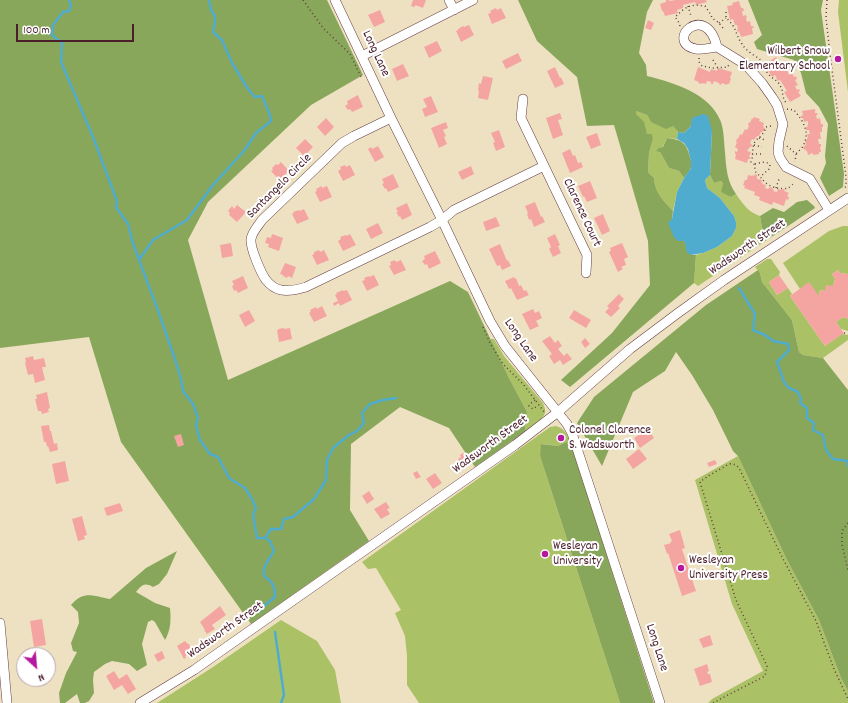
<!DOCTYPE html>
<html>
<head>
<meta charset="utf-8">
<style>
	body { margin:0 }
	#map { position:relative; width:848px; height:703px; overflow:hidden; background:#eee1c2; font-family:Dekko,sans-serif }
	canvas { display:block }
	.north { position:absolute; left:16px; top:647px; width:40px; height:40px; box-sizing:border-box; background:#fff; border:1px solid #b7a5aa; border-radius:50%; rotate:154deg; font-size:11px; font-weight:700; line-height:16px; text-align:center; color:#4a1f2b }
	.north::after { content:''; display:block; margin:auto; width:14px; height:18px; background:#b5179e; clip-path:polygon(50% 0,100% 100%,50% 72%,0 100%) }
	.scale { position:absolute; left:16px; top:24px; width:118px; height:18px; box-sizing:border-box; border:2px solid #4a1f2b; border-top:0; padding-left:5px; font-size:12px; line-height:14px; white-space:nowrap; color:#4a1f2b; -webkit-text-stroke:3px #fff; paint-order:stroke }
</style>
</head>
<body>
<div id="map">
<canvas width="848" height="703"></canvas>
<div class="north">N</div>
<div class="scale">100 m</div>
</div>
<script>
const context = document.querySelector('canvas').getContext('2d');
context.lineJoin = 'round';
function paint(path, color) { context.fillStyle = color; context.fill(path, 'evenodd'); }
function stroke(path, color, width, dash) { context.strokeStyle = color; context.lineWidth = width; context.lineCap = dash ? 'butt' : 'round'; context.setLineDash(dash || []); context.stroke(path); }
function drawText(font, color, halo, rows, align = 'center') {
  context.font = font + ' Dekko,sans-serif'; context.lineWidth = 4; context.setLineDash([]); context.textBaseline = 'middle'; context.strokeStyle = halo; context.fillStyle = color; for (const [text, x, y, turn = 0] of rows) {
    context.save(); context.translate(x, y); context.rotate((+turn || 0) * Math.PI / 180); context.textAlign = isNaN(turn) ? turn : align; if (halo) context.strokeText(text, 0, 0); context.fillText(text, 0, 0); context.restore();
  }
}
paint(new Path2D(`
	M839 0H848V92L838 12Z
	M636 111 647 115 651 122 673 126 678 132 677 139 667 138 660 152 669 168 679 171 684 178 677 192 673 211C663 200 655 193 654 178L648 172 649 153 653 139 651 134H647L636 114Z
	M710 175 714 183 721 181 731 197 736 194C743 204 748 212 760 216L762 228 770 238 698 286 694 283 696 255 703 253 717 247 732 236 736 228V222L734 216 720 198 707 188 705 180Z
	M843 226H848V274L840 273 838 270 832 274 835 279 833 286 825 291 820 290 819 296 800 289 783 263 829 231Z
	M767 259H771L780 272 779 275 769 282 777 295 788 288 792 294 790 296 825 346 842 334 848 335V340L823 358 803 355 799 352 792 320 762 282 760 273 755 267Z
	M843 317 848 319V331L841 329 836 322Z
	M490 339H494L504 356 543 403C544 406 546 410 545 413 544 419 531 427 526 431L525 427 527 412 509 378Z
	M556 426C564 428 566 434 570 440L558 446 542 444 540 456 620 703H419L407 685V656L405 636 395 613 401 610 376 568 368 569 362 562 550 427Z
	M738 456 786 558 819 620 841 678 848 691V703H708L712 699 763 671 732 604 695 480Z
	M281 620 317 641 335 670 341 703H157L213 667Z`), '#abc166');
paint(new Path2D(`
	M0 0H327L363 75 311 105 208 202 188 240 228 380 450 281 468 292 509 378 527 412 525 427 526 431 475 467 449 428 400 407 351 444 350 510 369 541 251 624 121 442 89 337 0 348Z
	M518 0H653L647 12 639 53 646 65 647 76C674 83 710 93 721 122 724 131 724 143 725 152 726 167 727 182 736 194L731 197 721 192 723 184 721 181 714 183 710 175 712 131 691 126 684 133 678 132 673 126 666 129 651 122 647 115 636 111V114L644 122 647 134H652L653 139 649 153 648 172 654 178C655 193 663 200 673 211L672 219 686 244V249L691 255H696L694 283 570 387 561 380 612 333 650 285 648 241 614 125 587 126 577 77 537 41Z
	M748 0H823L821 10 844 174 843 187 829 196 820 178 826 163 825 156 828 124 819 107 806 93 801 73 794 60 757 49 754 42 762 35Z
	M667 138C682 140 686 142 690 157 691 160 692 163 691 167 690 171 686 175 684 178L679 171 669 168 660 152 656 151 659 148 663 147Z
	M807 200 814 206 815 208 770 238 762 228 760 216 773 208 784 212 797 202Z
	M758 270 760 273 762 282 792 320 799 352 803 355 823 358 848 390V691L841 678 819 620 786 558 738 456 733 451 713 410 692 375 676 352 665 371 633 392 602 466 577 423 594 397 706 305Z
	M570 440 654 703H620L540 456 541 444 558 446Z
	M177 551 167 574 159 584 153 587C144 582 142 585 136 592L155 603 170 608C171 619 171 630 165 640L155 622 152 620 148 622 142 644 147 665 137 671 129 664 112 661 105 664 94 672 93 680 94 693 89 701 85 703H80L77 694 65 703H60L59 693 66 673 77 652 73 651 71 643 79 623 78 612 71 605C84 590 93 596 110 599L146 568Z`), '#88a75b');
paint(new Path2D(`
	M703 114 708 116 712 131 710 175 705 180 707 188 720 198 734 216 736 222V228L732 236 717 247 703 253 691 255C683 250 688 248 684 241H678L674 237 668 223 672 219 677 192 684 178 691 168V161L688 149 684 143 677 139 678 132 684 133 691 126 692 118Z`), '#4facce');
stroke(new Path2D(`
	M69 0 71 5 69 11 63 12 53 25 52 35 62 43 61 62 93 137 117 201 116 207 128 224 132 240 139 260 156 305 175 359 181 379 183 391 193 404 198 418 196 425 200 440 210 454 218 457 229 478 245 488 252 499 256 508 253 514 257 538H265L270 541 274 551C270 558 262 567 264 575 265 578 269 579 271 582 275 586 275 592 275 597L265 605 260 611
	M139 260 153 240 187 220 213 185 244 151 256 133 271 121 270 115 262 96 255 97 248 89 232 63 222 40 213 32 215 22V16L211 10 209 0
	M739 288 755 314 753 330 765 335 773 341 788 344 789 350 777 362 784 382 789 388 798 392 801 399 800 403 807 408V418L814 423 813 430 823 435 826 450 833 459 848 461V466
	M265 538 271 529H281L284 519 293 517 314 499 326 480 327 460 333 448 349 435 357 431 364 423 362 413 370 404 383 400 396 398
	M275 632 284 695 281 703`), '#4facce', 2.5);
paint(new Path2D(`
	M413 0H426L423 8 415 5V7L411 6Z
	M666 0H669L670 1 675 0H706L707 2 696 5 695 2 683 5V8L677 10 678 13 665 16 663 11H662L660 4 666 2Z
	M739 1 741 8H743L744 11H742L743 16 746 15 747 17 746 18 747 22 750 21 751 26H753L754 28H752L753 34 741 37 739 31 737 32V30L738 29 737 25H735L733 19 730 20 727 6 733 5 732 3Z
	M496 8 497 10 501 8 506 18 492 24 488 14 491 13 490 11Z
	M380 10 385 22 374 27 368 15Z
	M648 20 654 23 651 30 645 28Z
	M469 25 474 35 461 42 456 31 458 30V29L463 26 464 27Z
	M437 41 442 51 429 58 424 47Z
	M518 53 522 61 506 69 502 61Z
	M776 57 779 63 781 62 783 65 781 66 783 70 786 68 789 75 792 73 794 77 796 76 797 79 795 80 798 85 795 86 797 90 799 89 800 91 798 92 801 96 790 102 784 92 787 91 780 80 778 81 775 75 772 77 765 65 770 62V61Z
	M403 64 409 76 397 81 392 69Z
	M555 67 560 78 561 77 564 84 555 88 547 71Z
	M698 67 710 72 711 69 717 71 718 68 732 72 730 78 731 79 729 84H727V85L722 83 721 85 719 84V83L714 81 713 84H711V82L707 81 706 84 702 83 701 84 698 83 699 82 694 80Z
	M483 76 493 78 488 100 478 98 479 91 478 90 479 83 481 84Z
	M358 95 363 107 352 112 350 109 348 110 345 106 348 104 347 101Z
	M431 96 438 112 425 117 422 109 427 107 423 99Z
	M815 109V113H817L818 115H816L817 119 820 118 821 124H823V127H822V132H820L821 139H818L819 144H821V147H820L821 152H819V154L813 155V153L808 155 807 151H806L805 149 804 150 803 147 806 145 805 140H807V138H808L807 134H810L809 130H806V127H808L807 125H808V121L804 122 803 118H801V116L803 115 802 111Z
	M560 113 562 119 558 120 563 135 553 139 546 118Z
	M754 117 760 119 759 121 764 123 763 126 764 127V128L765 129 764 131H763L762 132H761L759 136H757V137H756L754 140 752 139 750 143 752 145V147L750 146V148H749L747 151 751 152 749 157H751L750 159H748L747 163 735 159 736 154H735V151L737 152 738 149 735 147 737 142H736L737 138 738 139 740 134 742 135 745 129 747 130 749 126 748 125 749 122 750 123 752 118 753 119Z
	M326 118 334 127 325 136 317 127Z
	M446 122 448 128 443 130 446 136 444 137 447 144 439 148 431 128Z
	M499 130 505 147 496 151 493 143 495 142 491 133Z
	M597 133 601 145 591 149 586 137Z
	M305 139 313 147 304 156 296 148Z
	M378 146 384 157 375 162 368 149 371 147 372 149Z
	M570 149 573 156 575 155 578 163 581 162 583 167 570 173 562 153Z
	M281 162 289 171 279 180 271 171 273 170 272 168 276 164 278 165Z
	M345 165 346 167 350 165 355 175 343 181 338 171 341 169 340 167Z
	M471 166 474 174 462 180 458 172Z
	M393 174 399 187 388 192 386 188 385 189 382 184 384 183 382 179Z
	M755 174 757 175V179L762 180 761 182 763 183 762 184 766 185 765 188 768 189 770 187 773 188 772 189 774 190 773 191 777 192 778 189 782 190 783 189H785L784 191 789 193 787 196 789 197 788 200 786 199 784 206 773 202 772 205 759 200 760 197 754 195 755 192 744 188 745 186 743 185 745 180H747L748 175 752 176V175L754 176Z
	M590 181 597 198 587 202 584 196 583 197 578 186Z
	M322 186V188L327 186 332 197 320 202 315 192 317 191 316 189Z
	M535 202 541 217 542 216 545 222 534 227 531 219 529 220 527 214 528 213 525 206Z
	M407 203 412 215 402 220 400 216 399 217 396 212H398L396 208Z
	M237 205 246 212 237 222 229 215 230 213 228 211 232 206 234 209Z
	M304 209 309 219 297 224 292 214 294 213 293 212 299 210 300 211Z
	M603 214 610 231 602 235 594 218Z
	M496 217 500 226 486 231 483 222Z
	M378 223 383 233 371 239 366 229Z
	M272 234 283 238 279 251 268 247 269 244 265 243 267 237 271 238Z
	M350 234 356 245 343 251 338 241 341 239 340 237 346 235 347 236Z
	M555 234 560 245 558 246 561 253 553 257 549 249 551 247 547 238Z
	M231 243 233 256 222 258 220 245Z
	M622 243 628 257 624 259 626 265 621 267 623 269 618 272 609 252 611 251 610 248Z
	M500 244 507 261 508 260 511 266 502 270 500 265 497 266 489 249Z
	M319 250 320 252 324 250 329 260 317 265 312 255 314 254V252Z
	M435 251 441 263 429 269 427 264 425 265 422 261 425 259 424 256Z
	M395 260 396 262 401 260 406 270 394 275 389 266 391 265 390 262Z
	M285 263 296 267 292 278 288 276 287 278 283 276V275L280 274Z
	M838 270 840 273 848 274V319L843 317 836 322 844 333 825 346 790 296 809 282 819 296 820 290 825 291 826 285 832 286H833L835 279 832 274Z
	M374 275 379 285 367 291 362 281 365 280 364 278 369 276V277Z
	M779 275 788 288 777 295 769 282Z
	M243 276 248 288 238 293 236 290 234 291 232 286 234 285 232 281Z
	M514 277 515 279 516 278 519 286 521 285 524 291 526 290 529 295 517 300 511 288 509 289 505 281Z
	M343 290V291L347 290 352 300 340 306 339 303 334 306 333 303 338 301 335 295 337 294 336 293Z
	M619 294 624 299 618 306 620 308 611 317 605 312 609 308 607 306Z
	M322 306 327 316 314 322 309 313 311 312 310 310 316 307 317 309Z
	M533 309 535 313 539 311 542 318 536 321 539 326 530 330 522 314Z
	M249 310 255 321 245 327 239 315Z
	M574 310 591 320 586 328 569 318Z
	M284 328V329L290 328 292 339 279 342 277 330H279L278 329Z
	M550 336 555 343 558 340 562 346 558 349 564 356 567 353 572 359 563 365 560 360 554 364 549 356 552 354 542 341Z
	M585 338 590 344 585 348 581 342Z
	M33 356 34 360 44 358 46 367H42L45 380 35 383 33 374 28 375 25 363 26 362 25 358Z
	M47 392 50 408 48 409 49 412 42 414 41 411H38L35 399H37L36 395Z
	M49 425 50 431H51L54 444 57 443 58 450 50 452 48 446 47 447 46 442H44L41 426Z
	M648 429 654 438 640 448 634 438Z
	M181 434 184 445 178 447 174 436Z
	M639 449 647 459 633 469 626 459Z
	M463 453 470 462 463 467 458 459 461 457 460 455Z
	M715 460 717 464 709 467 707 463Z
	M65 461 69 481 56 484 52 464Z
	M417 471 421 477 416 479 413 473Z
	M435 473 442 483 433 489 426 479Z
	M369 491 374 499 367 504 362 496Z
	M386 502 390 508 387 509 390 514 381 519 374 509Z
	M120 503 123 511 107 516 104 508Z
	M82 516 87 535 84 536 85 539 78 541 72 519Z
	M680 530 685 548 682 549 696 591 682 596 668 553 667 554 664 545 671 543 670 542 672 541 669 534Z
	M220 606 226 615 212 625 215 629 207 634 204 630H205L200 622Z
	M42 619 46 645 34 647 30 621Z
	M710 635 713 645 703 648 699 639Z
	M185 641 188 644H189L192 653 185 656 186 658 184 659 177 646Z
	M162 651 165 658 158 662 154 655Z
	M48 657H49L51 674H48Z
	M707 664 709 671 707 672 708 674H710L712 682 700 686 694 669Z
	M114 671 119 679 127 674 136 689 128 694 122 685 114 690 106 676Z`), '#f5a5a1');
const minor = new Path2D(`
	M335 0 391 118 442 220 490 321 505 346 567 424 572 433 660 703
	M449 0 454 10
	M717 47C710 48 703 50 696 49 663 42 706 0 717 47L746 65 762 83 772 97 777 105 782 121 783 124 779 141 778 152 780 158 786 167 810 179 829 210
	M362 56 473 0
	M523 99 521 118 587 255 586 273
	M391 118 354 136 342 143 262 220C258 226 252 232 251 239 250 248 261 273 266 280 270 285 276 289 281 290 289 292 299 289 306 287L430 227 442 220 454 210 544 166
	M0 623 7 703
	M140 703 194 670 228 646 515 445 558 412 630 349 678 313 724 280 848 198`);
stroke(minor, '#633c42', 10);
stroke(new Path2D(`
	M303 0 323 28 346 50 350 54 362 79
	M827 0 826 18 830 54 846 177V186L844 190
	M688 6 691 16
	M726 12V18C737 27 735 34 742 44 746 51 755 56 761 60L758 65
	M719 23 726 18
	M680 26 678 21 675 17C687 6 689 4 705 6L711 15 712 18 718 22 723 28
	M699 58V62L702 66 712 68 728 67 729 64
	M713 60 718 68
	M760 68 765 70 770 76 778 82 782 89 783 97 786 103
	M787 109 794 110C802 120 810 130 804 144 803 148 798 151 796 154
	M771 126 766 127C765 131 762 135 759 138 758 139 757 139 756 140 751 146 754 155 751 162L754 164 756 173C762 177 760 178 765 182 769 187 781 190 788 188 789 188 792 185 793 184
	M759 138 765 140
	M754 145 762 147
	M787 146 796 154 795 162
	M752 154H762
	M755 164C760 163 766 160 770 165L769 169 761 176
	M776 188 779 179
	M483 327 490 343 503 364 523 384 545 413
	M844 333 848 334
	M535 400 530 404 529 406 530 407 533 409 539 405
	M848 523 842 531V545L848 570
	M713 703 726 696 765 676 767 666 736 600 700 482 708 476 729 464C737 463 739 468 742 474L781 555 816 621 834 669 848 699`), '#633c42', 1.5, [1, 3]);
stroke(minor, '#fff', 9);
for (const [x, y, r, color] of [
	[838,59,4,"#b5179e"],
	[561,438,4,"#b5179e"],
	[545,554,4,"#b5179e"],
	[681,568,4,"#b5179e"]
]) { const dot = new Path2D(); dot.arc(x, y, r, 0, 2 * Math.PI); context.fillStyle = color; context.fill(dot); stroke(dot, '#fff', 1.5); }
drawText('13px', '#4a1f2b', '#fff', [
	["Wilbert Snow",830,52,"right"],
	["Elementary School",830,67,"right"],
	["Colonel Clarence",569,431],
	["S. Wadsworth",569,446],
	["Wesleyan",553,547],
	["University",553,562],
	["Wesleyan",689,561],
	["University Press",689,576]
], 'left');
drawText('13px', '#4a1f2b', '#fff', [
	["Long Lane",375,54,65],
	["Santangelo Circle",280,187,-45],
	["Clarence Court",581,213,65],
	["Wadsworth Street",748,248,-34],
	["Long Lane",520,341,55],
	["Wadsworth Street",491,445,-36],
	["Wadsworth Street",226,631,-35],
	["Long Lane",656,648,72]
]);
</script>
</body>
</html>
